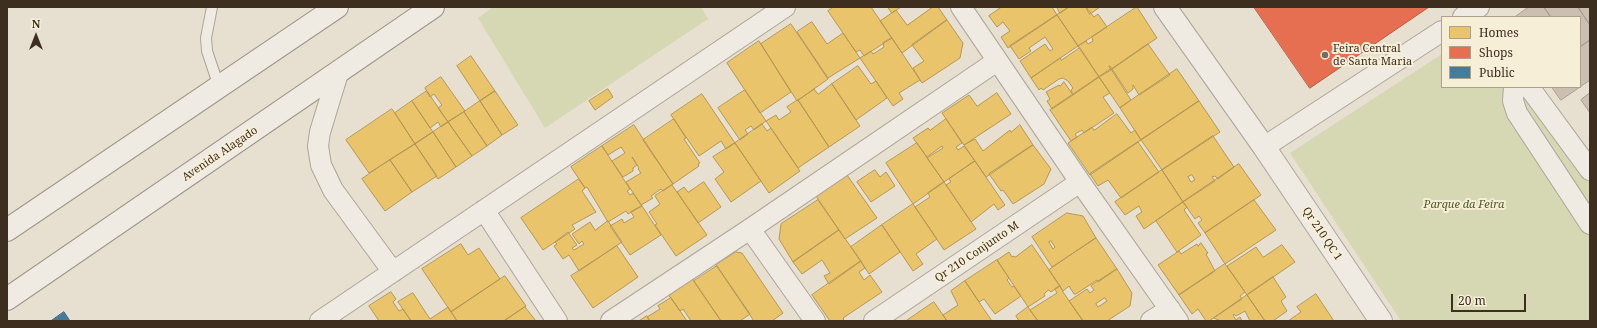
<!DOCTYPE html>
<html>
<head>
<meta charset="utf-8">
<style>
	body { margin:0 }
	#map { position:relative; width:1597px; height:328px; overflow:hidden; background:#e7e0d1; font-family:"Noto Serif",serif }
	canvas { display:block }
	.frame { position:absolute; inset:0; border:8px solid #3d2e20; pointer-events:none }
	.legend { position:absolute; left:1441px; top:16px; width:140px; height:72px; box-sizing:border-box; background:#f7eed8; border:1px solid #ada18e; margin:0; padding:5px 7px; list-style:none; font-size:12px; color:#3d2e20 }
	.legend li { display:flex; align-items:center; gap:8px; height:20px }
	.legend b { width:20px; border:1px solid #ada18e }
	.north { position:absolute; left:16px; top:16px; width:40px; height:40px; -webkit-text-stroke:3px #f7eed8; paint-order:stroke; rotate:0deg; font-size:11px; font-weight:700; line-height:16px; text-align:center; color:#3d2e20 }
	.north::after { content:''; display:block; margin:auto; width:14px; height:18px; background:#3d2e20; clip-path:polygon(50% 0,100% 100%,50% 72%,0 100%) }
	.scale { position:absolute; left:1451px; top:294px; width:75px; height:18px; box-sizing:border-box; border:2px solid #3d2e20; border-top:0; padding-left:5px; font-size:12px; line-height:14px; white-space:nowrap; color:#3d2e20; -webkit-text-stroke:3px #f7eed8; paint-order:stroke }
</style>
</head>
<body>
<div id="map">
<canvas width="1597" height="328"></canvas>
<div class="frame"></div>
<ul class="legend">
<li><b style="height:11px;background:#e9c46a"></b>Homes</li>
<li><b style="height:11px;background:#e76f51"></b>Shops</li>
<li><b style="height:11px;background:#457b9d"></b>Public</li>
</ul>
<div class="north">N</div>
<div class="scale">20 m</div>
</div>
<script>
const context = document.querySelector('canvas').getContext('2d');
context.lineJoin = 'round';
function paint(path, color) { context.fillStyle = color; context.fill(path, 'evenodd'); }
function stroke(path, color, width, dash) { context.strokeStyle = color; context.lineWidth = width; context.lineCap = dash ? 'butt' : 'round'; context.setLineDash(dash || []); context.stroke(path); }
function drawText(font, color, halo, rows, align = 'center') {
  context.font = font + ' "Noto Serif",serif'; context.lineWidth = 4; context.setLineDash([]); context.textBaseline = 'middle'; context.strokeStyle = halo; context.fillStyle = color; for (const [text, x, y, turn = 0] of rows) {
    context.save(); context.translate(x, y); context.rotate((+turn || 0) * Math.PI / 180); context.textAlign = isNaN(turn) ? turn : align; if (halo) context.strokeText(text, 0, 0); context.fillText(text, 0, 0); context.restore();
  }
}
paint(new Path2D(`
	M493 7H701L708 19 545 128 478 18Z
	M1442 54V87H1518L1590 179V321H1401L1290 153Z`), '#d6d7b3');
const homes = new Path2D(`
	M834 7H871L892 38 864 56 860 50 856 52 828 11Z
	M888 7H901L892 13Z
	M933 7H938L947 20 902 53 880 21 896 10 907 25Z
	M1002 7H1052L1057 15 1008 48 1001 37 1010 31 1003 22 997 27 989 16Z
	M1057 7H1069L1060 13Z
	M1069 7H1086L1094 17 1098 14 1107 27 1078 46 1057 15Z
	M1086 7H1100L1090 14Z
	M1137 7 1157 38 1112 69 1110 66H1109L1111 70 1099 77 1078 46 1086 41 1088 44 1093 41 1092 37Z
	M1057 15 1078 46 1031 78 1020 61 1045 44 1050 51 1053 49 1045 37 1029 48 1031 51 1019 59 1010 46Z
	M947 20 963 43 960 58 922 83 913 68 924 61 912 45Z
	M812 22 827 44 843 33 860 58 828 78 797 32Z
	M791 24 828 79 797 101 761 44Z
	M892 38 920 80 899 93 903 99 893 106 860 58 871 51 873 54 884 47 883 43Z
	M759 41 791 92 760 113 727 63Z
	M1148 44 1170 75 1139 95 1133 85V89L1128 93 1112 69Z
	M1080 48 1099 77 1073 95 1071 90 1073 88 1068 81 1063 78 1059 79 1043 90 1041 88 1039 90 1031 78 1060 58 1061 60Z
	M471 56 495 91 480 101 457 66Z
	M858 66 871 84 876 81 887 98 856 120 832 84Z
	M1111 69 1131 100 1120 108 1099 77Z
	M1177 69 1199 101 1141 140 1120 108Z
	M441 77 465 111 448 122 438 108 442 105 434 94 430 97 425 88Z
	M1099 77 1110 93 1103 97 1114 113 1084 133 1082 130 1075 134 1077 137 1071 141 1050 110Z
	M1064 82 1073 95 1052 109 1047 101 1050 99 1046 92 1059 85 1060 86Z
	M832 84 860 126 829 147 798 100 814 89 818 94Z
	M608 89 613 97 595 110 589 101Z
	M745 90 766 121 754 130 751 126 745 130 748 134 740 140 718 108Z
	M427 91 448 122 441 127 438 122 430 128 412 101Z
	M495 91 518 125 502 135 480 101Z
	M997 93 1011 114 964 145 942 113 969 95 977 106Z
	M702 94 735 143 726 149 721 141 699 156 671 115Z
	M798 100 829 147 798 168 766 121 776 115 779 120 791 112 787 107Z
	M412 101 433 132 415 144 395 113Z
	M480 101 502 135 487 146 464 112Z
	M1199 101 1220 132 1162 170 1141 140Z
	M392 109 415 144 369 173 346 140Z
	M464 112 487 146 472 156 448 122Z
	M1117 114 1131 133 1135 130 1141 140 1090 175 1068 143 1092 127 1094 130Z
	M674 119 686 138 684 139 700 163 698 164 699 166 673 184 643 140Z
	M946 119 962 143 956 147 958 150 964 146 975 161 944 182 927 158 943 148 942 146 927 157 913 138 928 128 930 130Z
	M448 122 472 156 456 167 433 132Z
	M762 124 767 131 771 128 800 171 769 193 735 143Z
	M634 125 673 184 663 191 661 189 651 196 653 198 641 205 626 182 641 173 638 169 639 168 632 157 637 165 633 168V171L623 177 612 161 625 153 621 147 608 155 602 146Z
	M1020 125 1033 145 986 177 964 145 975 139 983 151 1010 130 1011 132Z
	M433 132 456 167 438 179 415 144Z
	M1213 136 1234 167 1218 179 1215 176 1212 177 1215 181 1183 202 1162 170ZM1192 175 1195 180 1191 182 1188 177Z
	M1138 142 1159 172 1121 198 1108 180 1098 186 1090 174Z
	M735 143 761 181 731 202 715 179 724 172 713 157Z
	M917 143 944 182 913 204 886 163Z
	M415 144 437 176 412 192 390 160Z
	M1033 145 1051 169 1044 184 1013 204 1003 190 1001 191 989 174Z
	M602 146 630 189 627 191 630 195 633 193 642 206 628 214 626 211 608 222 587 187 585 188 571 167Z
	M390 160 412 192 385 211 362 179Z
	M975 161 1005 205 998 210 994 204 971 222 946 185 951 182 949 179Z
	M1239 164 1261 195 1205 233 1198 223 1202 220 1199 216 1195 219 1183 202Z
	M875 170 880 177 886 172 895 186 871 202 857 182Z
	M1162 170 1183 202 1144 229 1136 216 1142 212 1139 206 1125 215 1115 202Z
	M847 175 877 218 845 239 816 196Z
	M579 179 585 188 582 191 596 212 572 225 575 229 543 250 521 218Z
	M704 182 721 207 698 223 677 192 684 187 688 192Z
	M944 182 976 229 944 250 915 207 930 197 928 193Z
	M672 185 707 235 676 256 655 225 657 224 649 212 660 204 655 196Z
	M818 200 839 230 793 262 779 239 781 224Z
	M1254 200 1276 230 1225 264 1205 233Z
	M1183 202 1187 207 1184 210 1201 235 1177 252 1156 221Z
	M913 204 937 239 916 254 923 264 913 271 882 225Z
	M642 206 661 235 630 255 610 226 622 219 624 223 634 217 631 212Z
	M1067 213 1083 216 1096 238 1052 267 1032 237ZM1051 241 1055 247 1053 249 1049 242Z
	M608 221 622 242 579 271 569 255 563 259 554 246 557 244 555 242 568 232 577 245 572 248 574 250 584 244 582 241 579 244 572 234 590 222 595 230Z
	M882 225 900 252 869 274 851 247Z
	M839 230 861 261 829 284 824 276 830 273 822 260 802 274 793 262Z
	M1096 238 1117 269 1098 282 1097 280 1076 294H1074L1069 286 1063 291 1049 270Z
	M1201 243 1208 253 1206 254 1215 271 1179 295 1158 265 1179 251 1181 254 1197 244 1198 246Z
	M461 244 468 255 479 248 500 279 451 312 422 269Z
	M1032 245 1060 286 1051 292 1049 290 1047 291 1044 294 1045 296 1028 307 997 260 1009 252 1012 257 1014 256 1015 257Z
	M1282 245 1295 262 1247 295 1227 266 1256 247 1263 257Z
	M617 246 638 277 593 308 571 276Z
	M736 252 742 253 783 313 772 321H754L716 265Z
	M997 260 1009 278 1007 280 1012 287 1014 286 1021 296 995 314 984 299 979 302 965 281Z
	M861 261 865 268 859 272 864 280 870 275 882 292 843 318 844 319 842 321H830L812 295Z
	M1225 264 1245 292 1240 296 1242 299 1209 321H1206L1198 309 1192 314 1179 295Z
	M717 266 750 314 740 321H721L694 281Z
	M1117 269 1132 293 1130 306 1107 321H1083L1069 301 1087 289 1090 293 1094 290 1091 286ZM1105 298 1107 301 1098 307 1096 304Z
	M505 276 526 306 504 321H457L451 312Z
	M1273 277 1286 297 1281 301 1287 311 1273 321H1265L1247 295Z
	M693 279 695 283 721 321H691L683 309 680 311 671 298 669 296Z
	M965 281 985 311 992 321H947L943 315 958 305 951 291Z
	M1060 286 1063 292 1083 321H1038L1030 310 1057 293 1055 289Z
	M391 292 396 299 393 302 399 311 403 309 411 321H379L369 306Z
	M413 293 430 319 448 307 457 321H411L398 302Z
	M1316 294 1334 321H1288L1301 312 1297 307Z
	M1247 295 1265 321H1250L1245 311 1236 316 1234 314 1233 315 1236 320 1240 317 1242 321H1221L1214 318Z
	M671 298 687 321H650L647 317 660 309 658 306Z
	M934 302 947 321H906Z
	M525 307 536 321H504Z
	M1028 307 1030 310 1038 321H1019L1016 316Z
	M647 316 650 321H639Z`);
paint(homes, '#e9c46a');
stroke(homes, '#b59754', 1);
const shops = new Path2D(`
	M1254 7H1429L1310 88Z`);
paint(shops, '#e76f51');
stroke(shops, '#b45c42', 1);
const public = new Path2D(`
	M64 312 70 321H51Z`);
paint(public, '#457b9d');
stroke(public, '#436478', 1);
const building = new Path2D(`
	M1529 7H1544L1551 17H1515Z
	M1544 7H1578L1590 25V40L1580 47V17H1551Z
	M1578 7H1590V25L1585 18Z
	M1590 40V80L1580 87V47Z
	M1552 87H1580L1561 100Z
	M1590 93V113L1581 100Z`);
paint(building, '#cbbfb2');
stroke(building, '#a89c90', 1);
const service = new Path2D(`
	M212 7 206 38 207 51 219 87`);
const minor = new Path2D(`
	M961 7 1080 182 1178 321
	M1463 17 1479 7
	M338 73 320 132 318 146 321 165 333 190 393 272
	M1514 87 1513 101 1517 113 1590 224
	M1529 87 1590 170
	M1264 147 1442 31
	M484 210 557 321
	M750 229 815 321
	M320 321 785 7
	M611 321 750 229 997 61
	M874 321 1080 182
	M1151 321 1170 309`);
const tertiary = new Path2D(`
	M1165 7 1264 147 1381 321`);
const secondary = new Path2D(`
	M7 230 337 7
	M7 299 433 7`);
stroke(service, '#ada599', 12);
stroke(minor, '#ada599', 22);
stroke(tertiary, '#ada599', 24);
stroke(secondary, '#9c958a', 24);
stroke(service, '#efebe3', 10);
stroke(minor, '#efebe3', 20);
stroke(tertiary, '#efebe3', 22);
stroke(secondary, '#efebe3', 22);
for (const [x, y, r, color] of [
	[1325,55,4,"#786c5e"]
]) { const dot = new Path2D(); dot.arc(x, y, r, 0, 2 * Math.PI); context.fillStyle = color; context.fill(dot); stroke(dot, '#f7eed8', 1.5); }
drawText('11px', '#3d2e20', '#f7eed8', [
	["Feira Central",1333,49],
	["de Santa Maria",1333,62]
], 'left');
drawText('11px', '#3d2e20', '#f7eed8', [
	["Avenida Alagado",220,154,-34],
	["Qr 210 QC 1",1322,234,56],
	["Qr 210 Conjunto M",977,252,-34]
]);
drawText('italic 11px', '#4d5a26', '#f7eed8', [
	["Parque da Feira",1464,205]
]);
</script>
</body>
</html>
